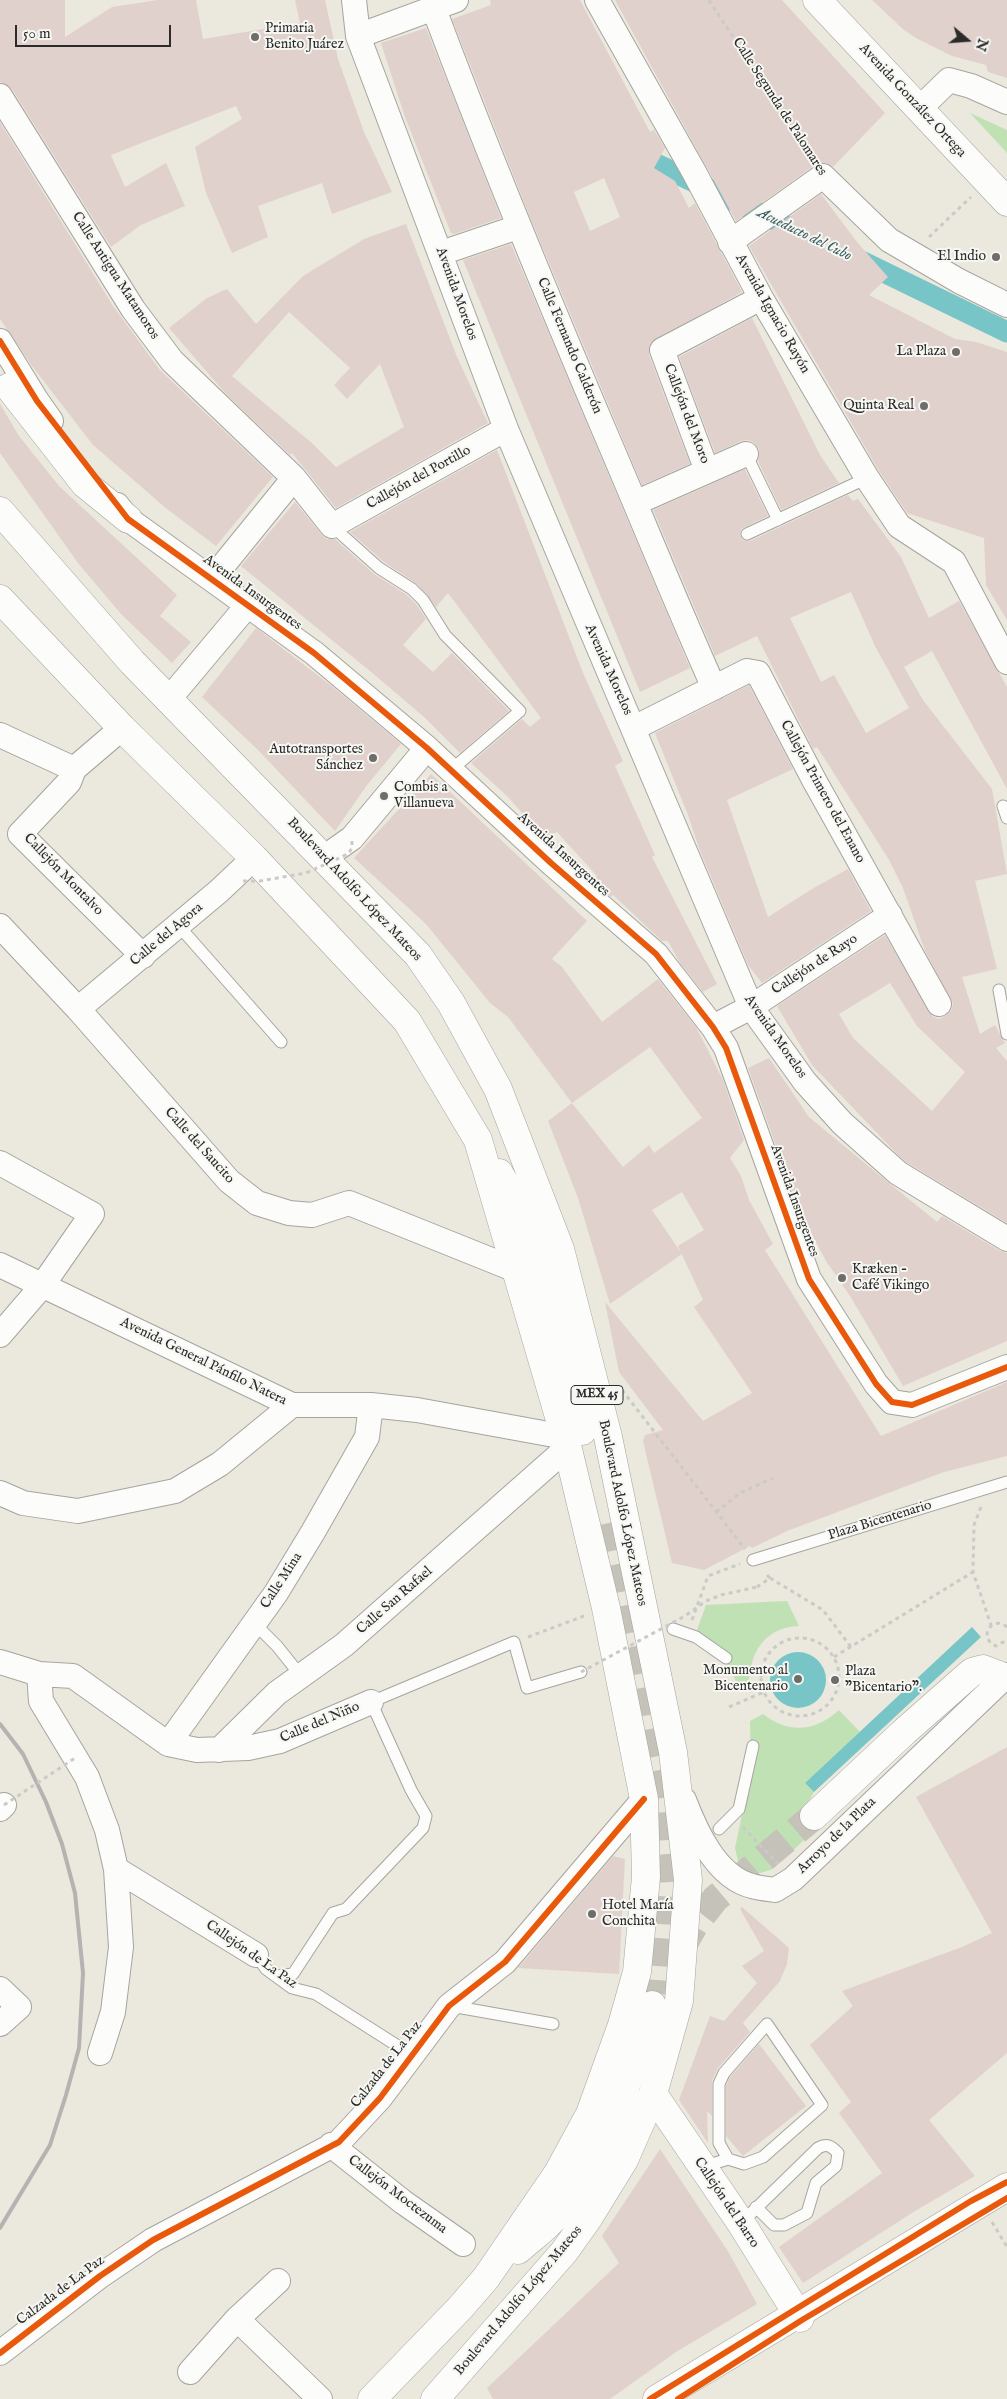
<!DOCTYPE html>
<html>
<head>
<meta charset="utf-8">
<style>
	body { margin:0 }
	#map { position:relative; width:1007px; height:2399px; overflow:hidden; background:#ebe8de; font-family:"IM FELL English",serif }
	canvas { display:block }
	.north { position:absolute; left:942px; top:15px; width:50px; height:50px; -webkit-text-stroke:4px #f6f6f2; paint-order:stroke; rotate:108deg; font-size:14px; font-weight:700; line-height:20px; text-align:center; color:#2b2b2b }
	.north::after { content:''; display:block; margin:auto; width:18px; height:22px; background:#2b2b2b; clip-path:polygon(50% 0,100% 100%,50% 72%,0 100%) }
	.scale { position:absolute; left:15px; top:25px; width:156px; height:22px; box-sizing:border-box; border:2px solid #2b2b2b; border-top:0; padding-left:6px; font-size:15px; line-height:18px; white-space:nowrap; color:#2b2b2b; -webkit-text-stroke:4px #f6f6f2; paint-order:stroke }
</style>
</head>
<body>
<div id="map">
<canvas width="1007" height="2399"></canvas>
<div class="north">N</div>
<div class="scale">50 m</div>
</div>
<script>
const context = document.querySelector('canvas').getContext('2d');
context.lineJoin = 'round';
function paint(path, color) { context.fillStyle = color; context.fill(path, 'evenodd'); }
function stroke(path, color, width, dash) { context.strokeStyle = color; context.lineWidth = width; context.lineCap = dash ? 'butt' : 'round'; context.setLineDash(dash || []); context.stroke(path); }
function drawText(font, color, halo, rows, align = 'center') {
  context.font = font + ' "IM FELL English",serif'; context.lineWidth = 4; context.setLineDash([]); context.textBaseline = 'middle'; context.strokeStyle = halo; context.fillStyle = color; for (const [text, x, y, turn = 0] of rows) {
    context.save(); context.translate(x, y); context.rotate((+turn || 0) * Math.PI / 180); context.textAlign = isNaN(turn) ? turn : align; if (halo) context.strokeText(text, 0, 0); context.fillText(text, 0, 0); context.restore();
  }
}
paint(new Path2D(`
	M970 113 1007 130V153Z
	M787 1601 799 1626C764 1627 749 1654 749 1685L739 1690 731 1669 697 1630 706 1605Z
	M839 1710 860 1732 805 1783 814 1792 805 1808 831 1815 773 1869 760 1873H754L743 1867 738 1861 735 1848 751 1772 750 1721 763 1714C789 1734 815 1732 839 1710Z`), '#c0e1b4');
paint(new Path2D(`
	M972 1627 981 1637 814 1792 805 1783Z
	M770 1680a28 28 0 1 1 56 0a28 28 0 1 1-56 0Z`), '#78c5c7');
stroke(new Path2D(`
	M631 152 806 235
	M859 260 1007 332`), '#78c5c7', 21);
paint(new Path2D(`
	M0 0H65V37L112 7 158 0H196L203 39 300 23 295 0H325L338 59 364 132 392 192 332 214 322 183 258 206 268 237 232 253 206 193 195 147 242 119 236 106 111 155 125 187 166 163 185 206 141 225 111 247 12 89 0 82Z
	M490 0H580L650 132 654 130 665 148 654 168 675 181 689 208 695 203 742 292 650 343 649 355 690 464 642 485 529 215 452 19 491 5ZM604 178 620 217 590 231 574 192Z
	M615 0H782L885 113 833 167 827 163 815 165 736 221Z
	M872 0H1007V78L988 72 986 65 952 56 916 38 904 30Z
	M426 28 501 218 454 234 451 233 405 117 381 43Z
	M0 122 113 306 160 370 273 477 216 546 167 509 93 445 32 366 0 319Z
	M821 194 857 242 888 277 869 295 955 339 976 342 1007 352V620L986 585 984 538 907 513 879 471 749 246Z
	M406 224 457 357 488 423 336 508 292 453 290 455 226 394 169 328 207 298 227 289 256 324 303 276 364 239ZM289 312 350 368 334 385 347 399 380 364 404 427 336 467 313 444 232 376Z
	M511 244 690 668 640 692 463 260Z
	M752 318 820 455 839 483 781 510 758 461 759 449 754 443 748 440 741 441 715 453 679 357Z
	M0 404 19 436 59 486 177 595 160 616 191 642 172 663 121 614 78 563 0 453Z
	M497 450 583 673 623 761 615 766 655 855 652 857 717 984 703 992 680 963 668 941H662L613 895 611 897 592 881 597 876 557 832 544 838 508 797 471 763 522 719 530 727 541 718 448 593 436 607 417 584 384 562 350 532Z
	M745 469 768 516 741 529 740 534 742 540 750 541 848 495 853 501 858 499 901 557 929 618 959 601 1007 687V789L932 651 904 667 923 700 992 789 1007 874 975 881 997 969 962 977 980 1034 995 1025 1005 1043 996 1048 1007 1061V1223L906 1162 898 1155 812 1065 777 1006 885 935 932 1016 938 1019 945 1016 951 1011 953 1004 925 951 903 888 888 858 817 747 813 749 757 636 715 656 653 510ZM851 592 875 646 909 708 866 733 834 675 821 682 790 618ZM890 983 917 1026 965 1072 932 1111 853 1038 839 1014Z
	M295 502 322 535 327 539H335L374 574 407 595 417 605 426 619 403 645 433 672 452 653 509 711 460 753 424 717 376 676 241 566Z
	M256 628 333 687 401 744 367 785 335 831 257 749 202 697Z
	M749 685 793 769 727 800 768 917 812 889 848 869 871 911 762 983 748 965 700 851 688 815 655 733Z
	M431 774 587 921 552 959 562 967 602 1022 658 979 696 1027 723 1080 744 1140 730 1158 741 1176 749 1200 773 1244 765 1250 881 1436 1007 1382V1456L944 1472 787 1531 752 1548 750 1546 704 1570 672 1563 643 1441 645 1435 663 1430 619 1372 605 1302 703 1421 752 1393 694 1307 703 1300 678 1246 704 1230 682 1192 652 1210 682 1254 610 1304 578 1198 548 1121 572 1103 508 1017 490 1003 426 924 354 858ZM650 1047 702 1118 654 1153 649 1145 623 1167 572 1103Z
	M769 1058 809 1117 889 1183 937 1222 942 1216 1000 1251 1007 1253V1341L903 1386 850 1296 826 1261 800 1212 748 1068Z
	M1007 1747V2053L929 2120 975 2176 915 2211 803 2283 779 2247 882 2173 839 2113 851 2102 810 2045 853 2006 842 1991 962 1947 992 1933 916 1797Z
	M613 1856 625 1859 619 1974 518 1968Z
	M742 1907 789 1948 787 1964 780 1981 743 2023 750 2032 718 2068 712 2081V2116L707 2111 708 2143 679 2100 710 2016 724 2021 757 1983 742 1966 764 1951 740 1909Z
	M759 2044 806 2106 743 2156 726 2136V2086L730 2077Z
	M660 2149 729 2253 757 2304 676 2352 610 2399H493L487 2388 619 2263 602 2236Z`), '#e1d1cc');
stroke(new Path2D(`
	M604 1524 639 1688 660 1809 665 1892 658 1994
	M680 1950 694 1926 715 1899 814 1816`), '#c5c2ba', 28, [28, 14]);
const lane = new Path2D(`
	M746 454 778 520
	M332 526 379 568 412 589 423 600 445 635 520 711 451 770
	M747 534 867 478
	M1003 806 1007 818
	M178 925 281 1042
	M999 990 1007 1034
	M753 1560 1007 1482
	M254 1623 277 1646 301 1676
	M673 1629 696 1637 726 1658
	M719 1829 739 1809 753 1746
	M256 1955 266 1969 292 1988 316 1994 412 2055
	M276 1976 293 1974 333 1913 346 1909 423 1828 426 1816 411 1790 371 1702 514 1642 527 1688 581 1672
	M451 2006 553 2024
	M703 2167 728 2159 744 2164 763 2157 822 2105 767 2024 724 2073 719 2084V2143L728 2159
	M741 2223 818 2148C827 2143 831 2146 838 2153L836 2166 816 2183 807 2213 784 2225H774L756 2207`);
const street = new Path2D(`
	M354 0 358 36 506 429 751 1007 805 1082 842 1123 898 1173 1007 1239
	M433 0 434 9C487 151 545 291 604 430 641 516 676 603 714 688
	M597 0 694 172 761 298 867 478 899 526 954 562 1007 662
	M358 36 456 0
	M0 96 133 309 172 361 294 478 332 526 506 429
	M919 109 949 80 971 86 1007 102
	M730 242 823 176 889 240 959 281 1007 305
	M441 253 518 227
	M0 341 37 401 51 421
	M707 471 662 350 761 298
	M635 503 746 454
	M117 505 128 519 314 653 427 748 551 863 656 954 713 1027 726 1048 809 1279 876 1384 892 1402 912 1405 1007 1367
	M212 579 294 478
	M169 699 247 606
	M634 728 747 671 758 673 814 780 939 1004
	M0 735 74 769 122 728
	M74 769 69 782 20 834 143 956
	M325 857 352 838 427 748
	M0 926 78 1009 229 1181 257 1203 289 1213 312 1215 349 1203 516 1270
	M78 1009 219 891 254 858
	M713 1027 751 1007 890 915
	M0 1163 92 1214 42 1286 0 1335
	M0 1265 292 1405H371L417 1410 565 1437
	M0 1493 23 1503 78 1511 175 1491 220 1464 292 1405
	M0 1662 39 1674 73 1676 168 1744 197 1750 248 1748 280 1741 371 1702
	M39 1674 41 1701 87 1777 107 1830 116 1869 121 1947 113 2012 100 2053
	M168 1744 276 1593 313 1532 367 1437 371 1405
	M219 1750 277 1693 344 1645 567 1448
	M684 1800C696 1831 716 1877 752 1886 759 1888 768 1889 775 1890L793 1879 1007 1675
	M0 1809 4 1805
	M116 1869 256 1955
	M0 1989 19 2007 0 2024
	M331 2145 403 2202 463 2244
	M237 2319 278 2281
	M0 2353 100 2276 153 2240 339 2142 380 2098 449 2006 505 1962 644 1799
	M190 2372 237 2319 320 2399`);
const secondary = new Path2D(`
	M817 0 1007 202
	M653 2094 741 2223 800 2318
	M657 2399 1007 2187`);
const primary = new Path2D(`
	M9 387 85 484 128 519
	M0 511 132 662 418 955 451 1003 498 1089 560 1249 608 1437 673 1752 688 1880 679 2001 653 2094 624 2160 589 2217 564 2252 435 2399
	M0 599 122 728 254 858 407 1021 478 1140 565 1437 606 1608 644 1799 646 1877 637 1972 622 2025 590 2114 558 2173 486 2278 460 2308 372 2399
	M499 1173 524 1217 541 1268 582 1431
	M814 1816 905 1731 972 1672 983 1669 1004 1677
	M518 2250C529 2240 543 2230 553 2219 603 2162 631 2077 652 2005`);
stroke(lane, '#a6a49f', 13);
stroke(street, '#a6a49f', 26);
stroke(secondary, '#a6a49f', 29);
stroke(primary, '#a6a49f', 29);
stroke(new Path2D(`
	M709 0 812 159
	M929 237 971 197
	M622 1390 745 1549
	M981 1507 974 1525 973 1572 991 1625
	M716 1512 740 1493 773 1478
	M770 1578 823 1610 851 1647
	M757 1587 770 1578 765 1573
	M692 1620 708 1576 740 1564
	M1007 1627C992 1614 977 1638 996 1646L1007 1640
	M528 1637 584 1616
	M761 1677a39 39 0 1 1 78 0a39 39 0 1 1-78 0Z
	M834 1657 973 1572
	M729 1707 764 1692
	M743 1827 778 1864
	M992 2222 1007 2247`), '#cbcac8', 3, [4, 4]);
stroke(lane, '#fcfcfa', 11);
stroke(street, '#fcfcfa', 24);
stroke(secondary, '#fcfcfa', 28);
stroke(primary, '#fcfcfa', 28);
stroke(new Path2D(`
	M0 1724 23 1754 46 1802 62 1844 75 1893 83 1973 79 2048 66 2095 50 2145 0 2228`), '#b4b3b2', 4);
stroke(new Path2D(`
	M243 881H260L306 873 348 854 352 848V838
	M581 1672 685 1616 706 1601 721 1595 757 1587
	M4 1805 75 1758`), '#cbcac8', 3, [4, 4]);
stroke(new Path2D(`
	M0 341 37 401 128 519 314 653 427 748 551 863 656 954 713 1027 726 1048 809 1279 876 1384 892 1402 912 1405 1007 1367
	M0 2353 100 2276 153 2240 339 2142 380 2098 449 2006 505 1962 644 1799
	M650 2399 971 2201 1007 2182
	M678 2399 802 2320 1007 2198`), '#e8590c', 6);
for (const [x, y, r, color] of [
	[255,37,5,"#6e6d6a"],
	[996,257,5,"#6e6d6a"],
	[956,352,5,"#6e6d6a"],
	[924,406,5,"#6e6d6a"],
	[373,758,5,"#6e6d6a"],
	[384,796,5,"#6e6d6a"],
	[842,1278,5,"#6e6d6a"],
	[798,1679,5,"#6e6d6a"],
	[835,1680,5,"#6e6d6a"],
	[592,1914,5,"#6e6d6a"]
]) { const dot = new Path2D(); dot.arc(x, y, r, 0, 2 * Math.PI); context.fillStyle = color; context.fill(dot); stroke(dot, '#f6f6f2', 2); }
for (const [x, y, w] of [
	[597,1395,52]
]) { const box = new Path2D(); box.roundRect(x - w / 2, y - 9.5, w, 19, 4); context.fillStyle = '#f6f6f2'; context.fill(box); stroke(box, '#2b2b2b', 1); }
drawText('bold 12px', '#2b2b2b', null, [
	["MEX 45",597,1395]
]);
drawText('14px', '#2b2b2b', '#f6f6f2', [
	["Primaria",265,29],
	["Benito Juárez",265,45],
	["El Indio",986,257,"right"],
	["La Plaza",946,352,"right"],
	["Quinta Real",914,406,"right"],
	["Autotransportes",363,750,"right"],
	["Sánchez",363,766,"right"],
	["Combis a",394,788],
	["Villanueva",394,804],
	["Kræken -",852,1270],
	["Café Vikingo",852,1286],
	["Monumento al",788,1671,"right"],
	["Bicentenario",788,1687,"right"],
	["Plaza",845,1672],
	["\"Bicentario\".",845,1688],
	["Hotel María",602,1906],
	["Conchita",602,1922]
], 'left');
drawText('14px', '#2b2b2b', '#f6f6f2', [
	["Avenida González Ortega",912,101,47],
	["Calle Segunda de Palomares",779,107,57],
	["Calle Antigua Matamoros",115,276,57],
	["Avenida Morelos",456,294,70],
	["Avenida Ignacio Rayón",772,314,60],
	["Calle Fernando Calderón",569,346,67],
	["Callejón del Moro",686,414,69],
	["Callejón del Portillo",419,478,-29],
	["Avenida Insurgentes",252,593,36],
	["Avenida Morelos",608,670,66],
	["Callejón Primero del Enano",822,792,61],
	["Avenida Insurgentes",563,855,42],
	["Callejón Montalvo",63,875,46],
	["Boulevard Adolfo López Mateos",354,890,47],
	["Calle del Agora",167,935,-40],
	["Callejón de Rayo",815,965,-33],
	["Avenida Morelos",775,1037,55],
	["Calle del Saucito",199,1146,48],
	["Avenida Insurgentes",794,1201,70],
	["Avenida General Pánfilo Natera",203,1362,26],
	["Boulevard Adolfo López Mateos",622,1513,78],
	["Plaza Bicentenario",880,1521,-17],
	["Calle Mina",282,1581,-57],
	["Calle San Rafael",395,1601,-41],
	["Calle del Niño",320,1723,-23],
	["Arroyo de la Plata",837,1836,-44],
	["Callejón de La Paz",251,1955,35],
	["Calzada de La Paz",387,2065,-52],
	["Callejón Moctezuma",397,2195,37],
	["Callejón del Barro",726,2203,56],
	["Calzada de La Paz",61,2291,-37],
	["Boulevard Adolfo López Mateos",519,2301,-50]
]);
drawText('italic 15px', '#355c5e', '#f6f6f2', [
	["Acueducto del Cubo",804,235,26]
]);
</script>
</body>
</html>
